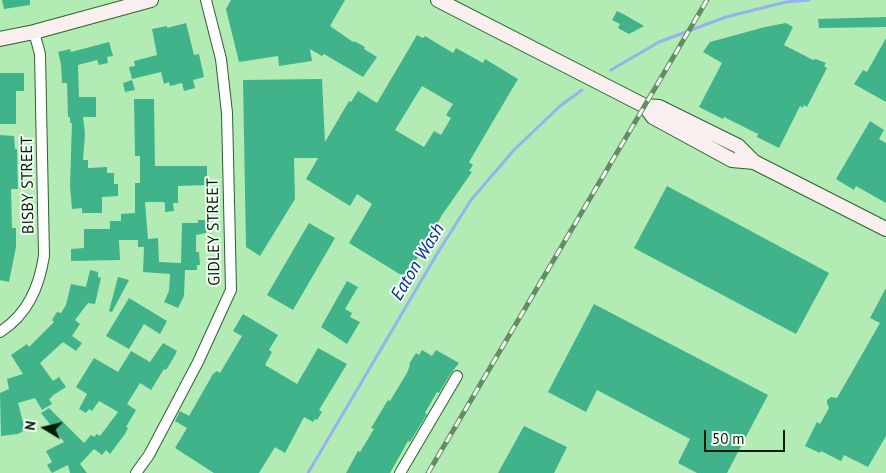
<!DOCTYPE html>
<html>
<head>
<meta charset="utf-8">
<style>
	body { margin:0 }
	#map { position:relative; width:886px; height:473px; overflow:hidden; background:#b2ecb4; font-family:"PT Sans",sans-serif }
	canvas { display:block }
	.north { position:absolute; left:20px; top:403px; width:50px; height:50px; -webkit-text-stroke:4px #f4fff4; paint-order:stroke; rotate:279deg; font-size:14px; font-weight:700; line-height:20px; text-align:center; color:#071d09 }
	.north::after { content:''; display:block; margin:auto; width:18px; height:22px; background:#071d09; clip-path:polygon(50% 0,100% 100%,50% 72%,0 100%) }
	.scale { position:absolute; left:704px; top:430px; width:81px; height:22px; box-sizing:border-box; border:2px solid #071d09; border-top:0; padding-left:6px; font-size:15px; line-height:18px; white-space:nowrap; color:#071d09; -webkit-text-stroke:4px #f4fff4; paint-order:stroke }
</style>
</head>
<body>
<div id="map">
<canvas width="886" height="473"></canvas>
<div class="north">N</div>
<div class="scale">50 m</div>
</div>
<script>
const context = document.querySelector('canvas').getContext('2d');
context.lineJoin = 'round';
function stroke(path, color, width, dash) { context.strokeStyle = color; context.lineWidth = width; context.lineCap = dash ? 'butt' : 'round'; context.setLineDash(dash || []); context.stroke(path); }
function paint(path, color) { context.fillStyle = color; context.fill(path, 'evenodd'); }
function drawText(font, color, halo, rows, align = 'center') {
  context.font = font + ' "PT Sans",sans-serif'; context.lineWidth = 4; context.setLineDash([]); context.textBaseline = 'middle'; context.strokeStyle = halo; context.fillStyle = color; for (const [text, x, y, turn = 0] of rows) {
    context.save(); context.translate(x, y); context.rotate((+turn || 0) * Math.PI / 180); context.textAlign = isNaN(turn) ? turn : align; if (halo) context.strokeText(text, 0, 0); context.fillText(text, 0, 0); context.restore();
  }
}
stroke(new Path2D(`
	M611 70 659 42 726 17 786 2 809 0
	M308 473 437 254 471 200 514 150 560 106 582 90`), '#97b2ee', 3);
paint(new Path2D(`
	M2 0H30V5L4 9Z
	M231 0H345L330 26 353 42 354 41 365 47 364 49 377 57 363 77 324 54 322 56 310 49 312 61 279 66 278 56 239 62 226 9Z
	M617 11 625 15 644 26 629 34 618 28 620 24 612 20Z
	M886 17V27L819 28 818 19Z
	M186 23 194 55 199 54 204 77 193 80 195 88 184 91 182 83 170 86 169 82 164 84 161 72 132 79 129 67 135 66 134 61 157 55 152 29 167 26V28Z
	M786 23 793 27 784 45 813 60 816 59 826 63 824 66 827 68 807 107 804 105 803 108 800 106 779 148 757 137 758 134 724 117 723 119 699 107 722 63 703 52 710 42 765 27Z
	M417 35 423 38 425 36 453 53 456 48 483 63 485 59 518 79 469 162 473 165 469 171 472 172 442 215 406 278 349 243 372 204 357 194 350 206 306 179 318 158H294L295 199 260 256 246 247 243 80 322 79 325 142 349 101 351 102 358 91 377 103ZM422 86 453 104 446 115 451 118 441 135 434 131 424 147 395 130Z
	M886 38V102L854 84 863 70 867 72Z
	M109 42 113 56 107 57 108 63 99 65 97 60 78 65 79 97H96V117H83L85 134 83 160H88V168L107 167V173H114V184H118V196L102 197V213H82V208L72 209 70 186 72 123H70V117H68L67 83H62L61 64 58 52 70 49 71 52Z
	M0 73H24V91H16V124H0Z
	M132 80 135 90 125 92 123 83Z
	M134 99H154L155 166H207V185L178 186V203H173L174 211 165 212V203L163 202H145L148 239 158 238 159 262 181 263 182 223H198V220H207L206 233 196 235V252H199L200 265H197V270H185L184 296 178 308 164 302 169 291 170 274 143 272 144 247H138V240H119L120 260 71 261V249L84 248V229H110V221H121V214L135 213V183H140V156H135Z
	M870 121 884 130 879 139 886 143V203L856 186 854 190 836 179Z
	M0 135 14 136 15 149H17L18 189H11L12 228H16V247L9 282 0 280Z
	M667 186 829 273 796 334 634 248Z
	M309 223 335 238 293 310 267 295Z
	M90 270 98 272V277L101 278 95 304 88 303 75 320 80 324 72 336 82 343 76 351 63 342 40 363 53 381 59 377 66 387 52 396V397L49 399 52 404 42 410 35 398 18 403 25 430 18 434 1 436 0 393 9 389 7 379 23 374 11 355 27 344 29 347 54 322 52 320 57 312 61 313 66 305 71 284 86 287Z
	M118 277 129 280 112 312 109 311Z
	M347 281 358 287 345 309 352 313 350 317 360 322 347 344 321 327Z
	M886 288V436L868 467 844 455 841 461 821 451 820 453 805 446 817 422 820 424 829 408 827 403V400L831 397 837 398 880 323 870 318Z
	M129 298 167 321 160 334 144 324 129 349 106 336Z
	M594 304 768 395 727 473H697L678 463 690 439 597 390 586 412 548 392Z
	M243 314 278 335 269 350 272 352 265 365 297 384 318 348 347 364 319 410 322 412 317 420 315 419 313 422 304 417 285 453 275 447 259 473H214L175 448 187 428 175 421 180 411 189 416 213 374 217 371 220 373 242 336 233 331Z
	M163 343 177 351 174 357 166 370 164 369 151 390 140 383 127 404 136 410 126 427 128 428 125 434 110 454 106 450 102 455 94 449 80 464 87 473H70L68 465 52 473 47 465 52 462 46 451 64 442 41 413 49 408 84 443 91 435 94 437 97 434 100 436 118 412 99 401 92 411 89 409 86 413 79 409 87 394 76 387 94 358 118 372 131 351 150 362Z
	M422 350 432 356 436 350 459 363 451 373 439 393 437 392 425 413 427 414 410 442 408 441 390 473H346L358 451 360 452 374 429 371 428 388 400 390 401 407 373 410 365 409 364 416 353 419 355Z
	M524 426 567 447 554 473H498Z`), '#40b38a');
const minor = new Path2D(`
	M0 332C28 314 39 287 44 256L40 54 34 32
	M136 473 149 455 198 362 231 290 227 113 221 59 206 0
	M400 473 457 376`);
const secondary = new Path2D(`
	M438 0 645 106 659 107 738 146 754 162 886 229
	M0 39 34 32 151 0
	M645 106 653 117 732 160 754 162`);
stroke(minor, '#2d6131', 12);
stroke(secondary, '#2d6131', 16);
stroke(minor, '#fff', 10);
stroke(secondary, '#f9efee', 14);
const rail = new Path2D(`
	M428 473 707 0`);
stroke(rail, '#638d65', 5);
stroke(rail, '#f4fff4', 3, [9]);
drawText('16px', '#071d09', '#f4fff4', [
	["BISBY STREET",28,185,-91],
	["GIDLEY STREET",214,232,-91]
]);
drawText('italic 18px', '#0e2999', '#f4fff4', [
	["Eaton Wash",418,262,-59]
]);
</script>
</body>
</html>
